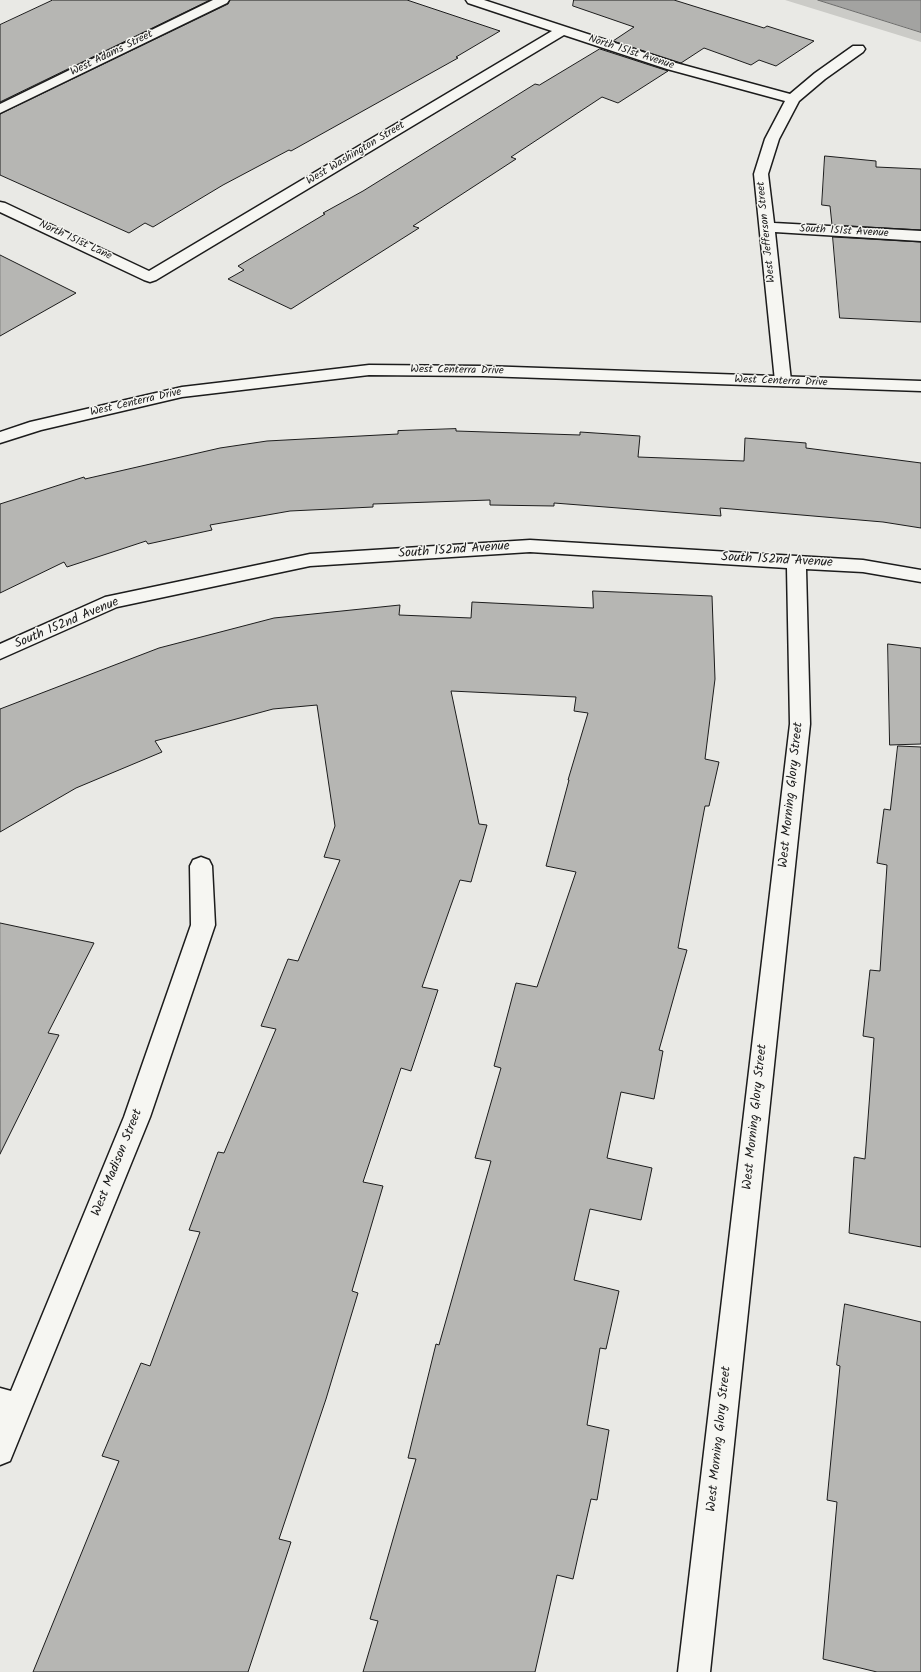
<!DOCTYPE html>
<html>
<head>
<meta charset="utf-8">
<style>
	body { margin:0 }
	canvas { display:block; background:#e9e9e5 }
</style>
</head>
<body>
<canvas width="921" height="1672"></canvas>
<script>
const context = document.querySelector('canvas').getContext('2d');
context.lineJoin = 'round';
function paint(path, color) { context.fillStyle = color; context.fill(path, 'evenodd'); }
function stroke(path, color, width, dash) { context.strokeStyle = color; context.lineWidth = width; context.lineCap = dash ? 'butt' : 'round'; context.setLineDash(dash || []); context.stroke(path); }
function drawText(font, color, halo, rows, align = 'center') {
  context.font = font + ' Kalam,sans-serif'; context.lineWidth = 3; context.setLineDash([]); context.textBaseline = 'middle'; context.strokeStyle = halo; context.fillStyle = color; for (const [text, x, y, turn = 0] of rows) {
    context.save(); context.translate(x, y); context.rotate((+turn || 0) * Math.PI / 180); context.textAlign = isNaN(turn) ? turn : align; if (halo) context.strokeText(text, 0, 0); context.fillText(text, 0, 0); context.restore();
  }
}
paint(new Path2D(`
	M785 0H818L921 32V42Z`), '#cbcbc7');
const water = new Path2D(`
	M818 0H921V32Z`);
paint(water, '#a3a3a1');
stroke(water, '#6d6d6c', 1);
const building = new Path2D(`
	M53 0H210L0 102V25Z
	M230 0H407L500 31 456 57 458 58 291 151 289 150 223 185 153 227 145 223 129 233 0 175V114L228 4Z
	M574 0H674L764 28 767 26 814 41 776 66 759 60 751 65 704 48 681 63 613 41 634 27 573 6Z
	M600 49 668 71 618 103 602 97 511 157 516 159 413 226 419 228 291 309 228 279 244 270 238 266 325 214 323 213 363 191 535 84 539 85Z
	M825 156 876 161V167L921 169V230L832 225 830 206 822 205Z
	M833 237 921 242V322L840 318Z
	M0 255 76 293 0 336Z
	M456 429V431L580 435V432L640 436 638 457 744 461 745 438 806 443V448L921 463V528L883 522 720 508 721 516 554 503V506L490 505V500L373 504V507L290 511 210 525 212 530 148 544 146 541 67 567 64 562 0 593V504L84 477 85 479 220 448 267 441 398 434V431Z
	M593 591 712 596 715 679 705 759 719 762 709 806H705L678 948 687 950 659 1050 663 1051 654 1099 621 1092 607 1158 652 1168 641 1220 590 1209 574 1280 619 1291 606 1349 600 1348 587 1425 609 1430 597 1500 591 1499 573 1579 557 1575 535 1672H363L378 1621 370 1619 416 1459 408 1458 436 1344 439 1345 491 1161 475 1158 501 1068 494 1066 516 983 537 987 576 872 546 866 569 780H568L588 713 574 711 576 697 451 691 479 824 487 825 471 882 460 880 422 987 438 990 411 1071 401 1068 363 1182 383 1186 352 1291 358 1293 326 1399 279 1539 291 1542 248 1672H33L119 1461 102 1456 141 1363 150 1366 200 1232 189 1230 218 1152 224 1153 276 1029 261 1026 288 959 298 961 340 860 324 857 335 826 317 705 273 709 155 741 162 752 76 788 0 832V709L159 648 274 618 400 605 399 615 471 618 472 602 593 608Z
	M888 644 921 648V744L890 745Z
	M898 746 921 747V1247L849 1233 854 1157 865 1159 874 1038 863 1036 870 970 880 971 887 865 877 863 884 809 890 810Z
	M0 923 94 943 48 1033 59 1035 0 1154Z
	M845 1304 921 1322V1672H877L823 1659 837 1502 827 1500 840 1366 837 1365Z`);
paint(building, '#b6b6b3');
stroke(building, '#1c1c1c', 1);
const street = new Path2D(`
	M213 0H229L227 3 0 113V104Z
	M466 0H484L676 63 790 94 815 73 853 46H863L865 49 863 52 825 79 799 101 779 139 768 174 774 223 921 231V241L775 232 791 381 789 385 783 386 777 385 775 381 754 174 765 139 785 101 667 69 564 35 156 280 150 282 144 280 0 212V202L5 203 149 271 552 31 468 3Z
	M530 540 863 560 921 570V582L863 572 806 569 810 724 710 1672H678L790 724 787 568 530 552 310 566 117 607 0 659V644L105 597 310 554Z
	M201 857 209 860 212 866 215 925 150 1117 10 1461 0 1465V1388L11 1391 124 1117 191 925 190 866 193 860Z`);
const secondary = new Path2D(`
	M369 365 483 366 921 381V391L483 376 369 375 182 397 41 430 0 443V432L30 422 182 387Z`);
stroke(street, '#1c1c1c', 3);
stroke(secondary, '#1c1c1c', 3);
paint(street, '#f6f6f2');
paint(secondary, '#f6f6f2');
drawText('11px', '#1c1c1c', '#f6f6f2', [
	["North 151st Avenue",631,53,18],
	["West Adams Street",112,54,-26],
	["West Washington Street",356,154,-31],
	["West Jefferson Street",767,232,-96],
	["South 151st Avenue",844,232,3],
	["North 151st Lane",75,241,25],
	["West Centerra Drive",457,371,1],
	["West Centerra Drive",781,382,2],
	["West Centerra Drive",136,403,-13]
]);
drawText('13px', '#1c1c1c', '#f6f6f2', [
	["South 152nd Avenue",454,551,-4],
	["South 152nd Avenue",777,561,3],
	["South 152nd Avenue",67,624,-23],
	["West Morning Glory Street",792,795,-84],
	["West Morning Glory Street",756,1117,-84],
	["West Madison Street",118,1163,-68],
	["West Morning Glory Street",720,1439,-84]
]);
</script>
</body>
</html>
